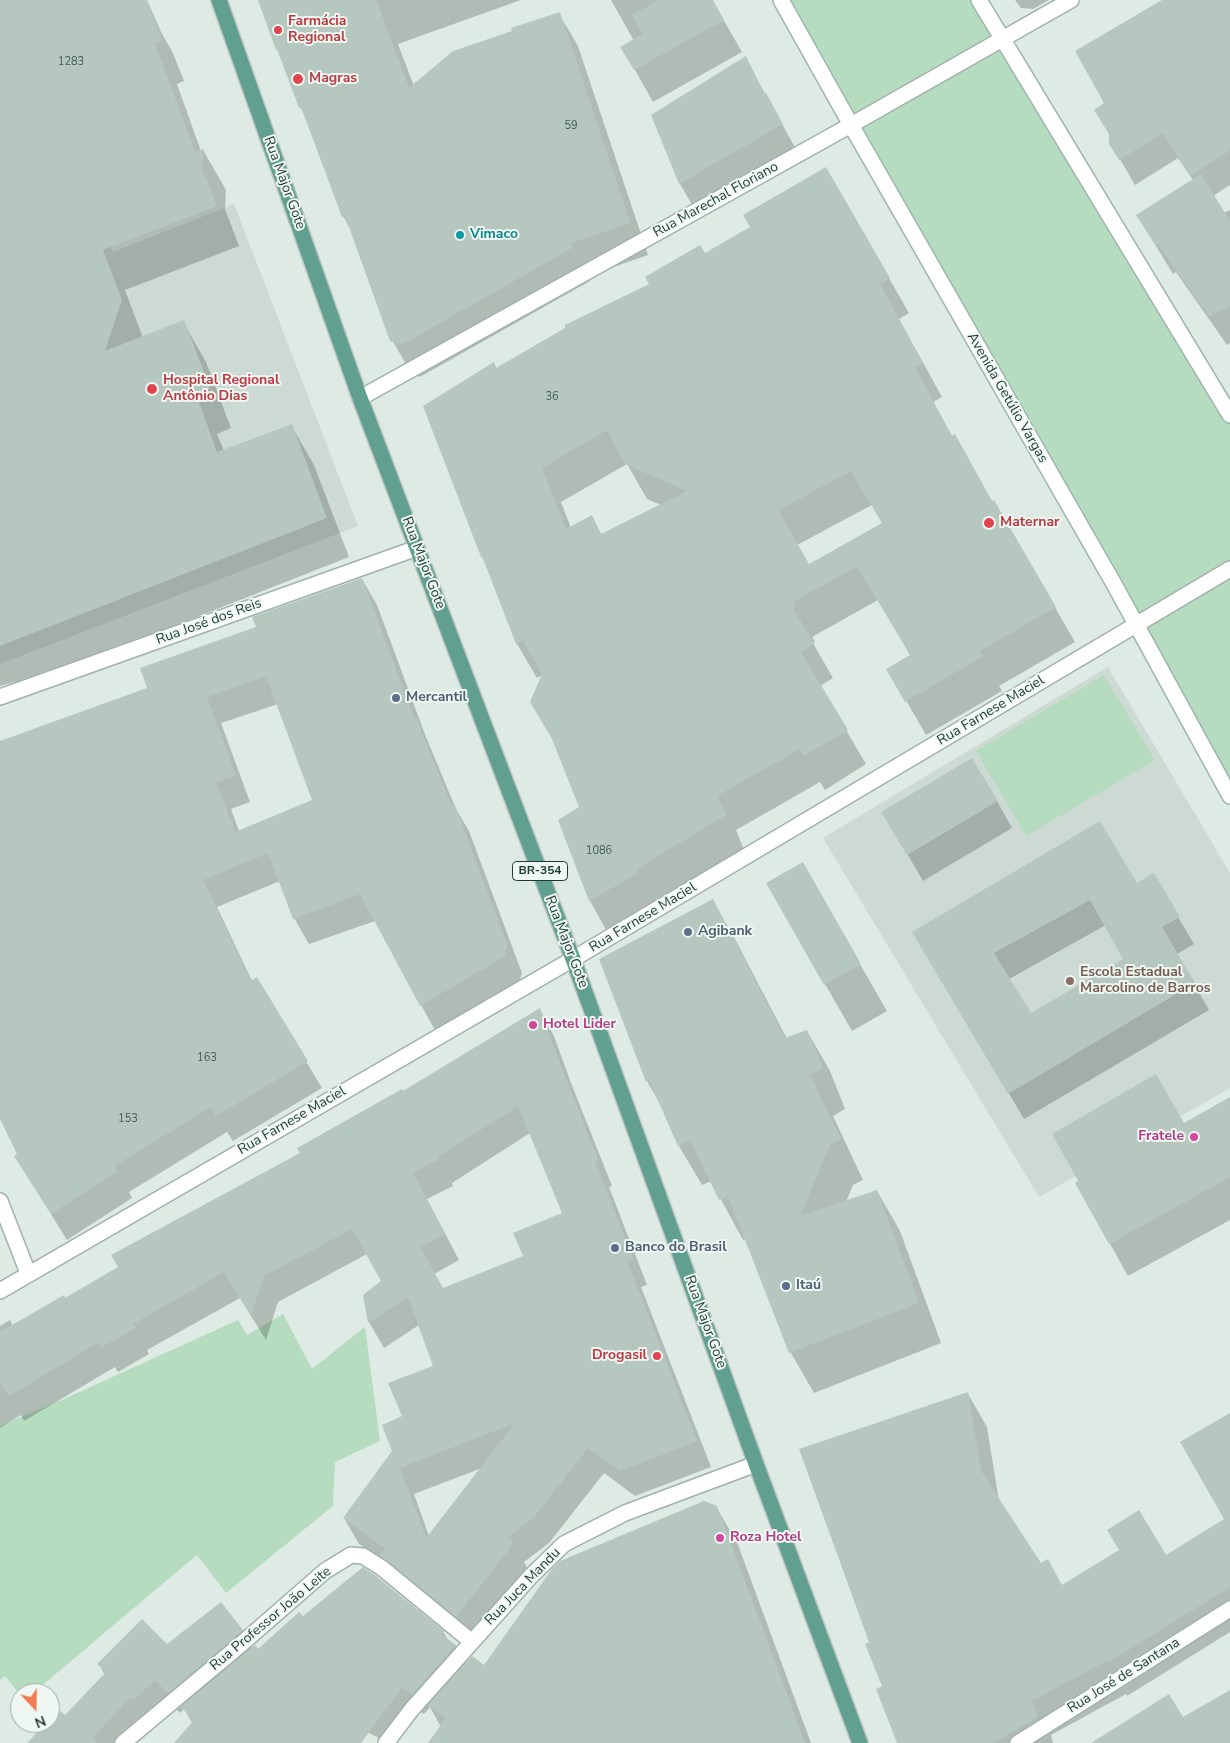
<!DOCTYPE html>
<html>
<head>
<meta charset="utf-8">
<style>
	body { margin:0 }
	#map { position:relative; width:1230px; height:1743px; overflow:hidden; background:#deeae4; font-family:"Nunito Sans",sans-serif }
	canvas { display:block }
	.north { position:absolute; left:10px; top:1683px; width:50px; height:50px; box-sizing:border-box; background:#eef7f2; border:1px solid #9baba5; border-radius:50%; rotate:159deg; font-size:14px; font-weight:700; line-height:20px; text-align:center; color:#1f3932 }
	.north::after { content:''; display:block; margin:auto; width:18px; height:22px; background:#f47a52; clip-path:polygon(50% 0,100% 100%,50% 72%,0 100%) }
</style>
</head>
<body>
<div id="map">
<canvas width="1230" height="1743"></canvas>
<div class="north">N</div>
</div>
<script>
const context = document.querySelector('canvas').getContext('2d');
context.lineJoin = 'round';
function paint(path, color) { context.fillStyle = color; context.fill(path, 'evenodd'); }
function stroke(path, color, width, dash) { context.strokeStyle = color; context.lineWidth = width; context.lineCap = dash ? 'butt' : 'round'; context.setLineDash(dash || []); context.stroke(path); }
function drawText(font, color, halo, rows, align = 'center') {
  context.font = font + ' "Nunito Sans",sans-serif'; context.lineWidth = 4; context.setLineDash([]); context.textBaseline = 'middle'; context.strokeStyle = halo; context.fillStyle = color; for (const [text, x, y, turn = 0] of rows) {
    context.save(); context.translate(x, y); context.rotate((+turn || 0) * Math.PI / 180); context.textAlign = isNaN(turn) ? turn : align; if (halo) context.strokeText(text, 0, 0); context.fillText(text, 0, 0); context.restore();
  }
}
paint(new Path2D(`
	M234 204 358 526 0 664V249L98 212 113 252Z
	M1108 667 1230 873V1088L1039 1197 823 838Z`), '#ccdad3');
paint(new Path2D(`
	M781 0H979L1230 415V796Z
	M1104 675 1155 760 1026 836 976 751Z
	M283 1314 312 1369 365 1327 380 1441 335 1462 333 1506 226 1593 197 1555 33 1693H20V1695L5 1676 0 1680V1426L64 1399 238 1320 247 1335Z`), '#b6dcc0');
paint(new Path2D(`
	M0 0H147L161 32 173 53 184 81 177 84 201 151 203 150 226 190 225 209 239 246 125 290 143 338 183 322 206 362 231 428 217 434 224 451 291 425 314 465 349 557 32 682H14L0 686Z
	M259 0H521L398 44 414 86 514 32 559 14 578 46 648 255 588 276 590 281 420 377 411 373 392 340 353 234 343 216 305 116 300 107Z
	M611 0H712L742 52 653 102 622 47 634 41Z
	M1015 0H1049L1033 9 1021 8Z
	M1166 0H1230V185L1213 196 1224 213 1230 210V343L1227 345 1176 272 1173 274 1137 215 1193 180 1178 158 1135 185 1111 144 1106 104Z
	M745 58 796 149 694 208 680 184 652 116Z
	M826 169 909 313 899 319 942 397 933 402 952 437 992 503 994 502 1075 642 999 686 1002 691 926 735 888 669 911 655 878 600 812 637 815 642 813 643 833 678 820 686 866 764 825 790 820 782 736 830 744 850 609 935 590 901 559 820 581 808 543 675 537 678 517 644 488 568 482 557 424 407 494 364 497 369 752 228ZM627 464 647 499 661 505 602 535 591 517 571 528 561 502ZM872 505 883 524 809 566 797 545Z
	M362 579 377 605 426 737 456 809 469 831 522 973 519 982 436 1032 375 921 309 944 294 918 280 881 217 907 252 981 256 979 322 1088 233 1141 227 1132 129 1192 132 1198 67 1240 15 1156 19 1154 0 1116V743L149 688 257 628ZM278 704 314 801 239 831 231 809 250 802 221 723Z
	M997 801 1012 828 923 881 898 838Z
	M802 864 887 1011 852 1031 825 984Z
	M1153 875 1194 944 1177 954 1209 1010 1024 1119 914 932 1137 884ZM1106 925 1125 959 1031 1015 1009 979Z
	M713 901 736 941 787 1039 807 1031 830 1071 845 1109 833 1116 863 1180 853 1185 846 1202 877 1191 900 1231 941 1343 814 1393 791 1353 746 1238 743 1240 711 1181 702 1185 679 1146 663 1109 647 1081Z
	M540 1010 554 1036 571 1083 612 1186 609 1187 647 1285 641 1287 711 1467 635 1496 604 1473 549 1543 524 1562 528 1569 471 1642 384 1561 359 1544 344 1518 393 1451 403 1417 434 1367 419 1325 384 1348 369 1322 364 1296 383 1282 367 1254 278 1302 266 1340 240 1298 147 1350 149 1354 118 1372 115 1367 24 1421 21 1415 0 1428V1326L10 1320 13 1326 65 1300 302 1153ZM530 1133 564 1214 524 1257 443 1289 434 1274 459 1260 427 1199 453 1186 452 1183ZM482 1468 429 1536 414 1494Z
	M1230 1098V1220L1128 1276 1076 1183Z
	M968 1394 987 1427 999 1501 1040 1565 1062 1586 1166 1557 1225 1519 1230 1414V1632L1127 1696 1126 1694 1051 1735 1053 1743H898L884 1687 871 1643Z
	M716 1507 737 1542 811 1743H430L441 1727 430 1707 424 1714 414 1707 389 1743 291 1694 333 1743H176L193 1724 184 1709 180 1713 167 1699 147 1720 143 1716 118 1743H29L48 1723H50V1721L65 1717 105 1675 99 1664 167 1645 242 1631 252 1648 258 1651 303 1617 376 1577 443 1632 449 1641 456 1646 466 1664 484 1667Z`), '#0003');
paint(new Path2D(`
	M0 0H147L162 41 155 44 195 152 204 149 202 169 217 206 103 250 122 300 105 351 184 320 210 388 196 394 217 452 292 424 327 518 0 646Z
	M258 0H376L409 88 453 51 512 31 511 28 560 12 630 223 571 243 572 248 401 345 390 341 345 216 342 217 301 107 299 108 277 49 276 50Z
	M659 0H713L724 20 634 70 620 47 643 34 632 15Z
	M1162 0H1230V150L1190 176 1163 133 1119 160 1109 144V134L1094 110 1104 103 1075 51Z
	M746 56 764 93H766L783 124 679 184 651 115Z
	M826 167 890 278 880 284 923 363 915 367 952 436 955 434 992 501 994 500 1056 607 980 651 983 656 905 702 886 669 910 655 857 566 793 602 796 607 793 609 814 643 801 652 848 730 804 756 800 749 717 796 726 815 636 869 638 873 589 901 558 820 579 807 552 739 530 702 542 674 523 641 516 644 482 556 481 557 423 406 494 362 496 368 565 328V325L649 284 645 277 700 245 705 253 750 227 743 215ZM607 430 625 464 687 491 601 534 592 515 566 529 542 468ZM851 471 882 523 809 564 778 510Z
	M1201 174 1230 221V307L1209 316 1158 244 1156 246 1136 215Z
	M362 578 414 718H416L451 805 454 803 507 945 505 956 420 1006 360 894 293 919 268 853 203 880 251 981 257 977 308 1061 216 1116 211 1107 114 1166 118 1171 51 1214 14 1156 17 1154 0 1119V741L147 688 140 668 256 627 252 617ZM266 676 312 800 235 832 216 782 236 776 207 697Z
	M972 758 998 801 907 855 881 812Z
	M1100 821 1137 883 1154 873 1180 917 1162 927 1195 983 1008 1094 912 932ZM1090 900 1123 959 1031 1013 994 953Z
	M803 862 861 964 824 985 766 883Z
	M713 899 785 1038 807 1030 823 1068 810 1075 841 1139 830 1145 800 1216 877 1190 919 1303 789 1353 728 1196 719 1200 690 1140 678 1146 649 1080 646 1082 599 959Z
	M540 1008 557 1056 598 1160 595 1161 633 1259 627 1261 697 1441 620 1471 588 1448 534 1517 508 1537 514 1543 456 1617 379 1555 386 1549 343 1518 392 1451 382 1425 402 1416 388 1383 433 1366 408 1297 368 1323 363 1295 381 1281 352 1229 264 1276 251 1316 224 1272 133 1324 136 1328 102 1347 99 1342 9 1396 0 1382V1332L64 1295 65 1298 118 1267 111 1255 300 1153 297 1148 402 1089 403 1091ZM518 1106 562 1213 513 1233 523 1256 443 1288 420 1247 445 1234 413 1173 439 1159 438 1157ZM515 1423 426 1538 400 1468Z
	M1156 1074 1184 1123 1230 1097V1177L1109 1244 1075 1183 1078 1181 1052 1134Z
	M968 1392 981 1471 1041 1563 1048 1559 1062 1585 1119 1550 1107 1530 1139 1510 1166 1555 1224 1519 1180 1442 1230 1413V1587L1107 1663 1106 1661 1032 1701 1038 1717 993 1743H897L876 1689 882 1686 865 1644 869 1642 799 1449Z
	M704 1501 717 1506 805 1743H428L446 1718 428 1705 472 1656 484 1665 552 1569 560 1561Z
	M363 1567 376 1576 444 1631 442 1635 456 1645 412 1694 402 1687 361 1743H174L194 1720 181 1707 255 1645 258 1649 299 1612 303 1616Z
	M221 1602 243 1630 168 1693 155 1680 134 1700 131 1697 92 1738 98 1743H27L46 1723H50V1719L59 1710 65 1715 106 1672 97 1664 142 1619 167 1644Z
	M1230 1690V1743H1091L1169 1694 1183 1717Z`), '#b6c7c0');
const street = new Path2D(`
	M360 398 851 125 1071 0
	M0 697 417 548
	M0 1201 28 1273
	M0 1291 573 959 1230 569
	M123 1743 239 1646 325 1571 351 1555 363 1556 382 1568 472 1642
	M386 1743 412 1709 472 1642 531 1576 564 1544 625 1513 756 1464
	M1018 1743 1230 1609`);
const secondary = new Path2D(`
	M781 0 851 125 1114 584 1230 796
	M979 0 1230 415`);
const primary = new Path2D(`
	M219 0 360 398 573 959 756 1464 860 1743`);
stroke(street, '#a1b1ab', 18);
stroke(secondary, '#9db6ad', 18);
stroke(primary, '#bcc4c2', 18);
stroke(street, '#fff', 15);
stroke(secondary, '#fff', 15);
stroke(primary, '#61a090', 15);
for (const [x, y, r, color] of [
	[278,30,5,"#e0444e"],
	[298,79,6,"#e0444e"],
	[460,235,5,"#0f9aa8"],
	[152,389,6,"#e0444e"],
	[989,523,6,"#e0444e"],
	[396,698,5,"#5c6f8a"],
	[688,932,5,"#5c6f8a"],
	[1070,981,5,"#8d6e63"],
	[533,1025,5,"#d1479c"],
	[1194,1137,5,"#d1479c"],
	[615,1248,5,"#5c6f8a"],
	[786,1286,5,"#5c6f8a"],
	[657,1356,5,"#e0444e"],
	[720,1538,5,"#d1479c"]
]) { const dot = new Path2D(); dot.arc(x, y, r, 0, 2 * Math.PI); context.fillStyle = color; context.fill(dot); stroke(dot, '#eef7f2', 2); }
drawText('11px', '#455c56', null, [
	["1283",71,62],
	["59",571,126],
	["36",552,397],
	["1086",599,851],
	["163",207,1058],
	["153",128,1119]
]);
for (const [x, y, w] of [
	[540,871,55]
]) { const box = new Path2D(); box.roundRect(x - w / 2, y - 9.5, w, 19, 4); context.fillStyle = '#eef7f2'; context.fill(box); stroke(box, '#1f3932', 1); }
drawText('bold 12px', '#1f3932', null, [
	["BR-354",540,871]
]);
drawText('bold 14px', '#be3a42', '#eef7f2', [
	["Farmácia",288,22],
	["Regional",288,38],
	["Magras",309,79],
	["Hospital Regional",163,381],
	["Antônio Dias",163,397],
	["Maternar",1000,523],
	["Drogasil",647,1356,"right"]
], 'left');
drawText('14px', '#1f3932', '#eef7f2', [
	["Rua Major Gote",284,183,70],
	["Rua Marechal Floriano",716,200,-29],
	["Avenida Getúlio Vargas",1007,398,60],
	["Rua Major Gote",423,563,69],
	["Rua José dos Reis",209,622,-20],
	["Rua Farnese Maciel",991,711,-31],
	["Rua Farnese Maciel",643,918,-31],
	["Rua Major Gote",566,942,69],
	["Rua Farnese Maciel",292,1121,-30],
	["Rua Major Gote",705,1322,70],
	["Rua Juca Mandu",523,1587,-46],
	["Rua Professor João Leite",271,1619,-40],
	["Rua José de Santana",1124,1676,-32]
]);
drawText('bold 14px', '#0d838f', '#eef7f2', [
	["Vimaco",470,235]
], 'left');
drawText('bold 14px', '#4e5e75', '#eef7f2', [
	["Mercantil",406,698],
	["Agibank",698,932],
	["Banco do Brasil",625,1248],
	["Itaú",796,1286]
], 'left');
drawText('bold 14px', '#785e54', '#eef7f2', [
	["Escola Estadual",1080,973],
	["Marcolino de Barros",1080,989]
], 'left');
drawText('bold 14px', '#b23c85', '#eef7f2', [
	["Hotel Lider",543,1025],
	["Fratele",1184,1137,"right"],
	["Roza Hotel",730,1538]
], 'left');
</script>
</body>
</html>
